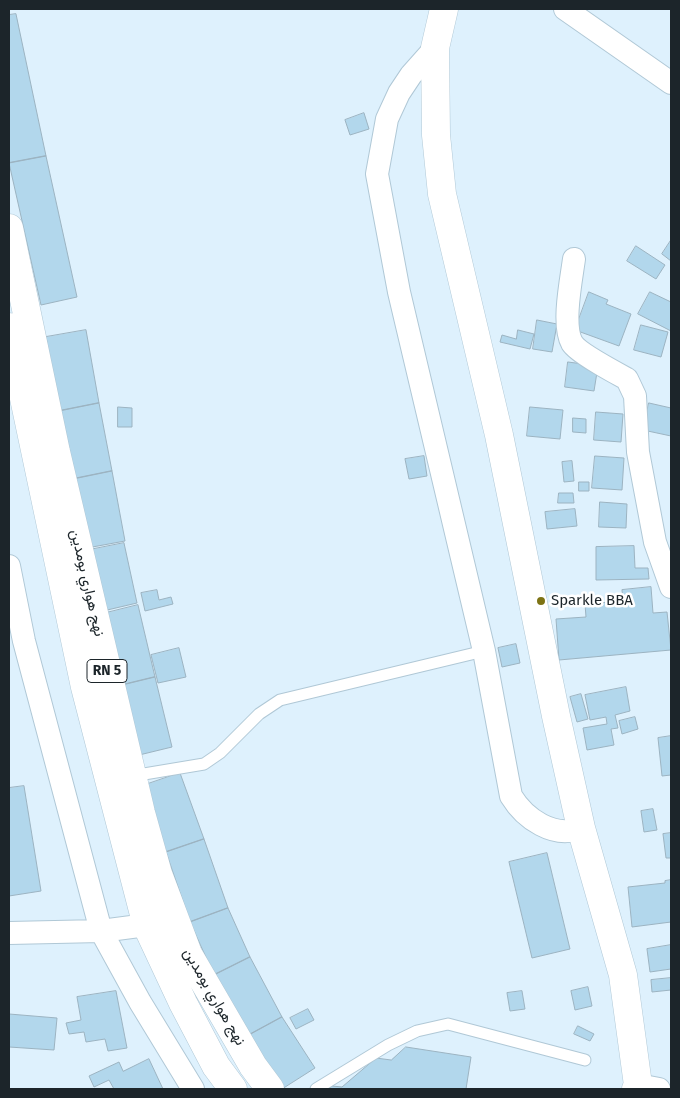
<!DOCTYPE html>
<html>
<head>
<meta charset="utf-8">
<style>
	body { margin:0 }
	#map { position:relative; width:680px; height:1098px; overflow:hidden; background:#def1fd; font-family:"Fira Sans",sans-serif }
	canvas { display:block }
	.frame { position:absolute; inset:0; border:10px solid #1c252a; pointer-events:none }
</style>
</head>
<body>
<div id="map">
<canvas width="680" height="1098"></canvas>
<div class="frame"></div>
</div>
<script>
const context = document.querySelector('canvas').getContext('2d');
context.lineJoin = 'round';
function paint(path, color) { context.fillStyle = color; context.fill(path, 'evenodd'); }
function stroke(path, color, width, dash) { context.strokeStyle = color; context.lineWidth = width; context.lineCap = dash ? 'butt' : 'round'; context.setLineDash(dash || []); context.stroke(path); }
function drawText(font, color, halo, rows, align = 'center') {
  context.font = font + ' "Fira Sans",Vazirmatn,sans-serif'; context.lineWidth = 5; context.setLineDash([]); context.textBaseline = 'middle'; context.strokeStyle = halo; context.fillStyle = color; for (const [text, x, y, turn = 0] of rows) {
    context.save(); context.translate(x, y); context.rotate((+turn || 0) * Math.PI / 180); context.textAlign = isNaN(turn) ? turn : align; if (halo) context.strokeText(text, 0, 0); context.fillText(text, 0, 0); context.restore();
  }
}
const building = new Path2D(`
	M16 14 46 156 9 163V15Z
	M364 113 369 129 350 135 345 120Z
	M46 156 77 297 41 305 9 163Z
	M671 240V261L662 254Z
	M636 246 665 265 656 279 627 261Z
	M589 292 608 300 606 304 631 314 619 346 575 330Z
	M650 292 671 302V331L638 314Z
	M537 320 557 324 552 352 533 349Z
	M641 325 668 332 661 357 634 350Z
	M86 330 99 403 59 411 46 337Z
	M518 330 534 334 530 349 500 342 502 335 516 339Z
	M568 362 598 366 594 391 565 387Z
	M99 403 112 471 73 479 59 411Z
	M649 403 671 408V436L643 430Z
	M118 407 132 408V427H118Z
	M530 407 563 410 560 439 527 436Z
	M596 412 623 414 621 442 594 440Z
	M573 418 586 419V433L573 432Z
	M424 456 427 476 409 479 405 459Z
	M595 456 624 458 622 490 592 488Z
	M572 461 574 481 564 482 562 462Z
	M112 471 125 541 87 548 73 479Z
	M579 482H589V491H579Z
	M559 493H573L574 503H558Z
	M600 502 627 504 626 528 599 527Z
	M575 509 577 526 547 529 545 512Z
	M124 543 137 603 103 611 89 550Z
	M634 546 635 568H648L649 579 596 580V547Z
	M651 587 653 613 667 612 671 650 559 660 556 619 586 617 585 604 623 601 622 590Z
	M157 590 159 600 171 597 173 604 145 611 141 593Z
	M138 605 155 677 118 686 102 614Z
	M516 644 520 663 502 667 498 648Z
	M179 648 186 677 158 683 151 655Z
	M155 677 172 747 135 756 118 686Z
	M626 687 630 711 615 715 618 728 611 729 614 745 587 750 583 728 607 724 606 717 590 720 585 695Z
	M581 694 588 719 577 722 570 697Z
	M635 717 638 729 622 734 619 721Z
	M671 736V775L662 776 658 738Z
	M180 773 204 839 166 852 142 786Z
	M24 786 41 891 9 896V788Z
	M653 809 657 830 644 832 641 811Z
	M671 833V858H666L663 834Z
	M204 839 228 908 190 922 166 852Z
	M547 853 570 949 532 958 509 862Z
	M671 880V922L632 927 628 887 665 883V881Z
	M228 908 250 957 214 975 190 922Z
	M671 945V969L650 972 647 949Z
	M250 957 282 1017 247 1036 214 975Z
	M671 978V990L652 992 651 980Z
	M588 987 592 1006 575 1010 571 991Z
	M116 991 127 1048 108 1051 105 1039 86 1042 84 1032 69 1034 66 1023 81 1020 77 997Z
	M522 991 525 1009 510 1011 507 993Z
	M308 1009 314 1020 296 1029 290 1018Z
	M9 1014 57 1018 54 1050 9 1047Z
	M282 1017 315 1068 282 1089 247 1036Z
	M578 1026 594 1034 590 1041 574 1034Z
	M406 1047 471 1057 466 1089H328L332 1086 342 1087 376 1058 391 1060Z
	M149 1059 163 1089H114L109 1080 94 1087 89 1076 119 1062 123 1071Z`);
paint(building, '#b2d7ec');
stroke(building, '#9cb3c1', 1);
const service = new Path2D(`
	M132 776 204 764 220 753 259 714 280 700 484 651
	M316 1089 388 1045 417 1031 448 1024 585 1060`);
const minor = new Path2D(`
	M565 9 671 83
	M435 48 411 75 399 93 387 119 377 174 399 292 484 651 511 796C525 819 554 839 581 828
	M574 259C571 281 562 325 572 343 578 353 616 373 627 379L635 396 638 452 655 542 671 587
	M9 566 24 641 101 931 140 1002 193 1089
	M9 933 101 931 162 923
	M638 1085 659 1089`);
const tertiary = new Path2D(`
	M444 9 435 48 436 135 442 194 499 435 556 716 581 828 623 975 638 1085 636 1089`);
const primary = new Path2D(`
	M9 228 56 452 141 813 158 874 188 954 253 1066 270 1089
	M9 327 85 687 147 926 183 1003 216 1066 233 1089`);
stroke(service, '#b0c8d6', 13);
stroke(minor, '#b0c8d6', 24);
stroke(tertiary, '#b0c8d6', 29);
stroke(primary, '#b0c8d6', 29);
stroke(service, '#fff', 11);
stroke(minor, '#fff', 22);
stroke(tertiary, '#fff', 28);
stroke(primary, '#fff', 28);
for (const [x, y, r, color] of [
	[541,601,5,"#7d7314"]
]) { const dot = new Path2D(); dot.arc(x, y, r, 0, 2 * Math.PI); context.fillStyle = color; context.fill(dot); stroke(dot, '#fff', 2); }
for (const [x, y, w] of [
	[107,671,40]
]) { const box = new Path2D(); box.roundRect(x - w / 2, y - 11.5, w, 23, 4); context.fillStyle = '#fff'; context.fill(box); stroke(box, '#1c252a', 1); }
drawText('bold 14px', '#1c252a', null, [
	["RN 5",107,671]
]);
drawText('15px', '#1c252a', '#fff', [
	["نهج هواري بومدين",87,583,77],
	["نهج هواري بومدين",214,997,60]
]);
drawText('15px', '#1c252a', '#fff', [
	["Sparkle BBA",551,601]
], 'left');
</script>
</body>
</html>
